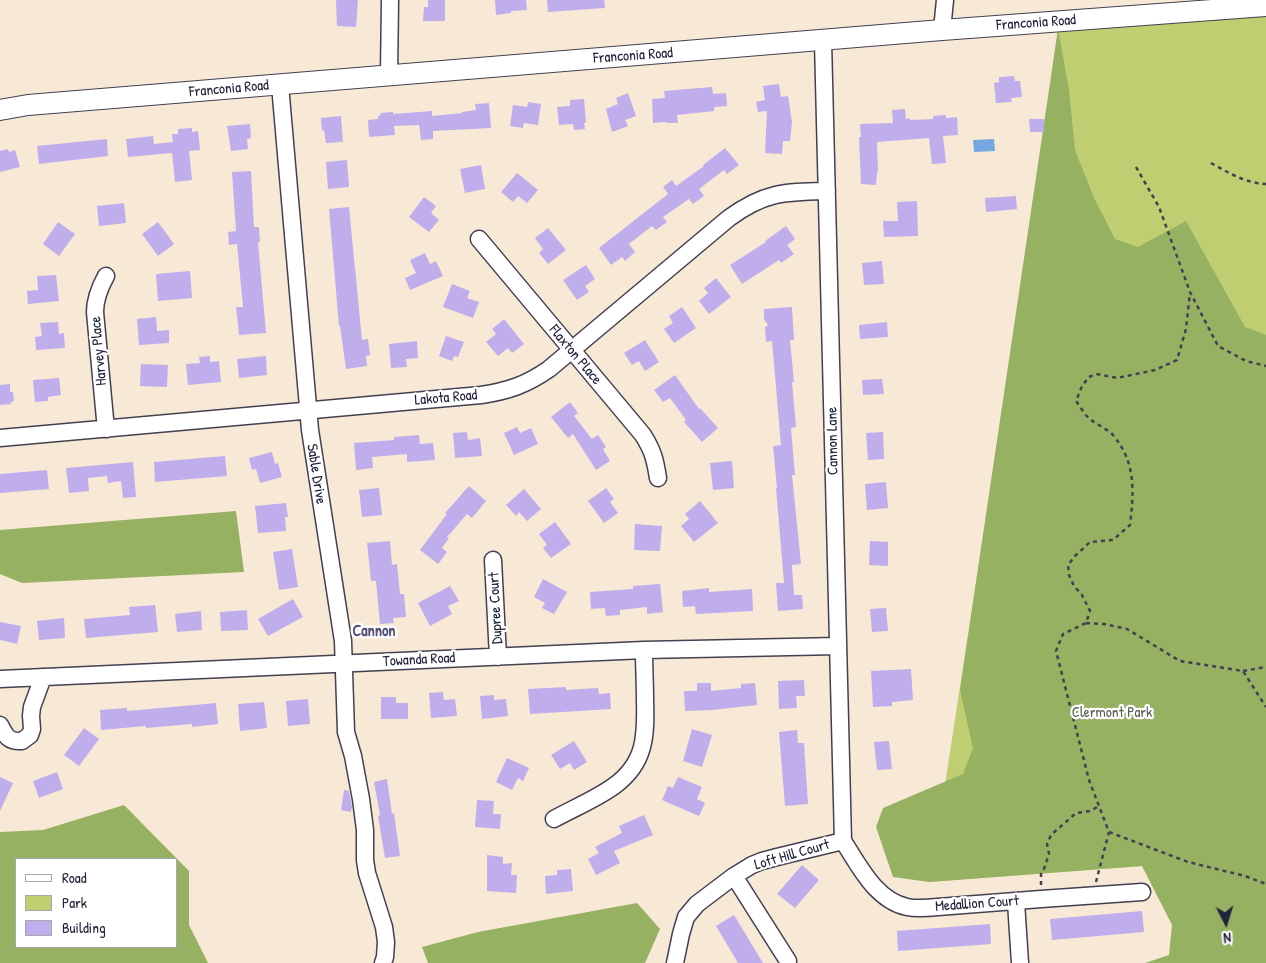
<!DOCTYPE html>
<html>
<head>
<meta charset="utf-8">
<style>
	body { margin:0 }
	#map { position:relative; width:1266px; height:963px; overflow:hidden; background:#f8e8d6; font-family:"Patrick Hand",sans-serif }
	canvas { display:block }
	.legend { position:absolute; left:15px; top:858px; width:162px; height:90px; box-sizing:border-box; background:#fff; border:1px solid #a7a7b1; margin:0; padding:6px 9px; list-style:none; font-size:15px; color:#22223b }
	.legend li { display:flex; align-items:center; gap:10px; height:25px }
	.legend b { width:25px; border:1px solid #a7a7b1 }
	.north { position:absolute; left:1201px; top:898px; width:50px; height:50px; -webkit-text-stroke:4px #fff; paint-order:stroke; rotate:175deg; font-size:14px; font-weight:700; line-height:20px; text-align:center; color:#22223b }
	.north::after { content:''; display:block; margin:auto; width:18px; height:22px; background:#22223b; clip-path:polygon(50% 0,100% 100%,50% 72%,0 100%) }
</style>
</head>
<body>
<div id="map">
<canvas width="1266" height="963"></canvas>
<ul class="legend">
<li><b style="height:6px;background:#fff"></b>Road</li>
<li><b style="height:14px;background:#bfce70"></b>Park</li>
<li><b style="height:14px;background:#c0aeec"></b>Building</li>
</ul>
<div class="north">N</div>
</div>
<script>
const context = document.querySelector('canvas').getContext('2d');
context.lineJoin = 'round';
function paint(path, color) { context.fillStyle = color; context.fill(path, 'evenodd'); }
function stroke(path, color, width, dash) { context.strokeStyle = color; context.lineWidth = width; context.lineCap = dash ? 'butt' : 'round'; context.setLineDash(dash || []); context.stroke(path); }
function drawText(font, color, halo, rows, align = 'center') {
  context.font = font + ' "Patrick Hand",sans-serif'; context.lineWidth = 4.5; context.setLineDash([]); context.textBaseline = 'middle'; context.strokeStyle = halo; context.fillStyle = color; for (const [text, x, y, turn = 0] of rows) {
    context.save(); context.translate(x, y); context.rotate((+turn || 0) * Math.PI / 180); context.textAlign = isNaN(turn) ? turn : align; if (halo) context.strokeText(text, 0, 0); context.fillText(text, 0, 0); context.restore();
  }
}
paint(new Path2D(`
	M1266 12V963L1142 866 929 882 944 791 1037 184 1058 29Z`), '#bfce70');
paint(new Path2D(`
	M1058 29 1069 90 1075 150 1094 198 1115 239 1138 247 1186 221 1245 327 1266 335V963H1145L1169 955 1172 925 1142 866 929 882 893 877 876 827 883 808 963 774 973 748 960 690Z
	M236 511 244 572 22 583 0 574V530Z
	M124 805 189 871V925L208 963H0V832L43 830ZM16 859H176V947H16Z
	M637 903 660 929 645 963H428L422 947 478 932Z`), '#97b162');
paint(new Path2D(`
	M994 139 995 151 974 152 973 140Z`), '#75a7e1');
paint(new Path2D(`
	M336 0H358L356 27 337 26Z
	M428 0H445V21H423L424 7H428Z
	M495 0H526L527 10 511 11V13L496 15Z
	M547 0H604L605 8 548 12Z
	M1014 76 1015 81H1020L1022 97 1011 98 1012 102 996 103 994 83 999 82V77Z
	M779 84 781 97 788 96 792 122 790 141H783L782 154 765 153 767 111 758 112 756 102 765 100 763 86Z
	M712 87 713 94 726 93 727 106 714 107V111L677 115 678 123H667V122L653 123 652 99 665 98 664 91Z
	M628 93 636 116 625 120 628 126 612 132 606 109 618 104 616 98Z
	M584 99 586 123H584L585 129 574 130 573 124 559 125 557 107 570 106V100Z
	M528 102 541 104 538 125 524 123 523 128 510 126 513 105 527 107Z
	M489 103 491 128 433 131V139L421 140 419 125 394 126 395 135 369 137 368 120 378 119V116L381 115 380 113 393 112V114L432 111V116L462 113V112L476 110 475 104Z
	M905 109 906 119 910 118V120L933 119V116L946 115V118L957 117 958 135 943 136 946 163 932 164 929 138 877 142 878 172H877L876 185 861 184 859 137H861L860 124 893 123 892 110Z
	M341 116 343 142 326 143 324 130 322 131 321 118Z
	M1029 119H1044V132H1030Z
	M250 124 251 138 247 139 248 149 231 151 227 126Z
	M192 128V132L198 131 200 150 189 151 192 180 175 182 172 153 128 157 126 139 153 136 154 144 173 142 172 134H178V129Z
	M107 139 108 156 39 164 37 146Z
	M725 148 739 165 727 174 724 170 699 189 704 196 693 204 689 199 663 217 667 222 656 230 652 226 629 244 635 252 625 261 622 257 611 265 599 248 668 194 663 187 672 180 676 186 704 166 703 165Z
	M8 149 9 152 15 150 20 167 0 172V151Z
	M347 160 349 187 328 189 326 162Z
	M481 165 485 189 465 193 460 169Z
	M251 171 254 227H259L260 242H258L266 333 239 335 236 307H243L237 244 229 245 228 232 236 231 232 172Z
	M517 173 538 190 527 203 518 196 513 202 501 192Z
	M1016 196 1017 209 986 212 985 198Z
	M424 197 436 206 431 213 439 220 429 232 409 217Z
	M917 201 918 236 884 237 883 221H898L897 202Z
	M124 203 126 223 99 226 97 206Z
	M349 207 362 340 368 339 370 355 366 356 367 366 346 369 340 326H339L329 209Z
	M58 222 75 234 59 256 43 244Z
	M158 222 174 244 158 256 142 234Z
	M786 226 795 239 787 245 794 254 781 263 779 260 742 284 730 265 766 242 765 241Z
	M548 228 566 250 548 264 539 253 543 249 535 238Z
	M425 253 430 264 436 261 443 276 410 290 405 278 416 273 410 260Z
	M882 261 884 284 864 285 862 263Z
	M586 265 595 279 585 286 589 292 577 300 563 280Z
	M190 271 192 298 158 301 156 274Z
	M56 275 59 301 28 304 27 291 38 290 37 276Z
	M716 278 731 297 709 314 699 301 708 293 704 288Z
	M452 284 470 291 467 298 479 302 473 318 443 307Z
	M682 307 696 328 674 343 664 329 673 323 669 316Z
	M792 307 794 340H790L794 382H792L796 427 791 428 795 475H792L801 564 792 565 794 595H802L803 609 778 611 776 583H784L776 488H777L773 446 781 445 772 341 766 342 765 327 768 325 764 319V309Z
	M156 317 157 331 169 330V343L139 345 137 319Z
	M504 319 524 344 512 353 508 348 498 356 486 342 496 334 492 329Z
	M58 322 59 334 64 333 65 348 36 350 35 337 42 336 40 323Z
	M887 322 888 337 860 339 859 325Z
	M446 336 464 342 458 357 454 356 452 361 439 356Z
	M645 340 659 362 645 371 639 361 632 365 624 353Z
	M417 341 418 358 406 359 407 367 391 368 389 344Z
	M210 356V362L219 361 221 382 188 385 186 364 200 363 199 357Z
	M266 356 267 375 239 378 237 359Z
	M141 364 168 365 167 387 140 386Z
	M675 375 699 409 700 408 718 428 702 442 684 422 686 420 670 398 663 402 654 390Z
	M59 378 61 395 48 397V401L35 402 33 380Z
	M882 379 884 394 863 395 862 380Z
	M10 384V392H13L14 401 11 402V404L0 405V385Z
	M570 402 578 413 574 416 592 439 598 435 606 447 603 449 610 461 596 470 573 434 568 438 551 417Z
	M517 427 520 433 531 428 538 444 514 455 504 433Z
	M467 432 468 440 480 438 482 456 455 458 453 433Z
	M883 432 884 459 868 460 866 433Z
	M419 435 420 444 433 443 435 460 407 462V454L372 457 373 468 356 470 354 443 394 440V437Z
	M272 452 275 464 278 463 282 477 260 483 256 469 252 470 249 458Z
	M225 456 227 476 155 482 154 462Z
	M732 461 734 488 713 490 710 463Z
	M133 462 136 497 123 498 121 481 108 483 107 476 88 478 89 491 69 493 66 468Z
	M47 470 49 489 0 493V474Z
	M886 482 888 508 867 510 865 484Z
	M469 486 486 501 472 518 467 514 447 537 449 538 442 548 447 552 438 564 420 550 447 514 445 513Z
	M379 488 382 515 362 517 359 490Z
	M606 488 614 499 610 502 618 513 604 523 588 501Z
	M524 489 541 509 527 521 519 512 516 516 506 505Z
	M700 501 718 523 694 542 681 526 689 519 685 514Z
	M286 503 288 517H285L286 531 258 533 255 506Z
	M555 522 571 544 551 558 543 548 547 545 539 534Z
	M635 524 662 526 660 551 634 550Z
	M390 541 392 565 397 564 400 594H404L406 617 393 618 394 623 380 624 376 581H371L367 543Z
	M870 541 888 542V566L869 565Z
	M292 549 298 587 279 590 273 552Z
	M543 579 567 592 554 614 542 608 545 603 534 597Z
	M660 584 663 612 647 614V607L620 610V615L606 616 605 608 591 609 590 592 633 589V586Z
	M450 586 459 601 448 606 452 614 430 626 418 603Z
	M709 588V592L752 589 753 611 696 614 695 606 683 607 682 591Z
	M293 599 303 617 268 636 258 619Z
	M155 605 158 632 86 638 84 619 130 615 129 607Z
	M886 608 888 631 872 632 870 609Z
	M247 610 248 630 221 631 220 612Z
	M201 611 202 630 177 632 175 614Z
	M64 618 65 638 39 640 37 621Z
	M0 622 21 626 17 644 0 640Z
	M911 669 913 700 892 702V706L873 707 871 671Z
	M804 680 805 696H796L797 708 779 709 778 681Z
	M697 683H711V691L741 688V684L755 683 757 705 712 710 685 711 684 691H697Z
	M566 687V690L598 688 599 694 610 693 611 709 530 714 528 689Z
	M443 692 444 700 455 699 457 716 431 718 429 693Z
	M494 695V700L506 699 508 716 482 719 480 696Z
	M381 697H396V703H408V719H381Z
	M308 699 310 724 288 726 286 701Z
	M264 702 267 728 240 731 238 704Z
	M216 703 218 724 192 727V724L146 728V726L101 730 100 710 127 708V711Z
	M84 728 99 739 79 766 64 755Z
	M692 729 712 735 702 767 683 761Z
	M797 730 798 743H804L808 804 785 806 779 732Z
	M574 741 587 762 574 770 570 763 560 769 551 755Z
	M889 741 892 769 877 770 874 742Z
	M507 758 529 768 523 781 518 778 512 790 496 782Z
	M57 772 63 789 39 798 33 781Z
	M0 777 13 783 0 811Z
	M678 777 702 787 697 799 705 803 699 816 662 800 668 786 673 788Z
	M387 779 392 814 394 813 400 856 385 858 378 816 380 815 374 782Z
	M344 790 349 791 352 807 351 812 341 810Z
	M477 800 494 801 493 814H501L500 829 475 827Z
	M644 815 653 835 614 851 620 863 596 875 588 859 599 853 595 847 622 833 619 826Z
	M487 855 503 857V864L512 863 511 875H517L516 893 487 891Z
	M802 865 819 880 795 908 777 894Z
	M571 869 573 891 546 894 545 876 557 875V870Z
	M1142 911 1144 932 1052 940 1050 919Z
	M734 915 763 963H738L716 926Z
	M990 924 991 944 898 951 897 931Z`), '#c0aeec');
const minor = new Path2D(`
	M942 30 945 0
	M823 41 843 841C859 865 875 900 907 907 917 909 928 908 938 907L1041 899 1142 892
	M389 76 390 0
	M280 85 310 430 343 641 346 732 353 756 361 799 365 830V860L367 873 384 927 386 942 385 957 383 963
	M479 239 643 435C653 451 655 459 658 478
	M106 276C100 287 95 299 95 312L105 419 107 429
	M0 438 481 395C508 391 526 385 549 369L729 218C765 192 784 192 827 191
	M493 560 498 657
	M0 679 644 650 838 646
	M0 725C6 736 8 742 22 741L30 735 32 729 31 716 32 707 43 677
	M554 819C574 808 596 799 614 786 646 763 646 735 645 700 645 683 644 667 644 650
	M734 876 788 961
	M1016 902 1020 963
	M675 963 681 934 686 917 697 904 734 876 752 865 762 861 777 857 843 841`);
const major = new Path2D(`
	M0 110 28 105 942 30 1266 6`);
stroke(minor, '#424052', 19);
stroke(major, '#424052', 22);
stroke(new Path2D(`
	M1211 163C1229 173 1245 183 1266 184
	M1136 167 1159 207 1190 292 1218 346 1246 361 1266 366
	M1086 623 1104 624 1127 629 1180 661 1243 671 1266 707
	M1243 671 1266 667
	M1109 832 1188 862 1245 876 1266 884
	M1096 882 1109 832 1089 780 1056 651 1063 634 1086 623 1090 611 1082 595 1074 586 1069 575 1068 565 1075 556 1090 542 1113 540 1130 525C1134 492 1136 462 1113 435 1105 427 1092 423 1085 414 1082 410 1079 405 1076 401L1082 386 1089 377 1096 374 1117 378 1155 370 1177 360 1186 329 1190 292
	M1041 885V874L1044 869 1049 854 1047 844 1051 835 1076 813 1090 811 1099 806`), '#424052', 2.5, [4, 4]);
stroke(minor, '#fff', 16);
stroke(major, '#fff', 20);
drawText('15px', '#22223b', '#fff', [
	["Franconia Road",1036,23,-4],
	["Franconia Road",633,56,-4],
	["Franconia Road",229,89,-5],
	["Harvey Place",99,351,-95],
	["Flaxton Place",575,355,50],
	["Lakota Road",446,398,-5],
	["Cannon Lane",833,441,-91],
	["Sable Drive",316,474,81],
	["Dupree Court",496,608,-93],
	["Towanda Road",419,660,-3],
	["Loft Hill Court",792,855,-16],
	["Medallion Court",977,904,-4]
]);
drawText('15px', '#595e4e', '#fff', [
	["Clermont Park",1112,713]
]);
drawText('bold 16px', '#595379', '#fff', [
	["Cannon",374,632]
]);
</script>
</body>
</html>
